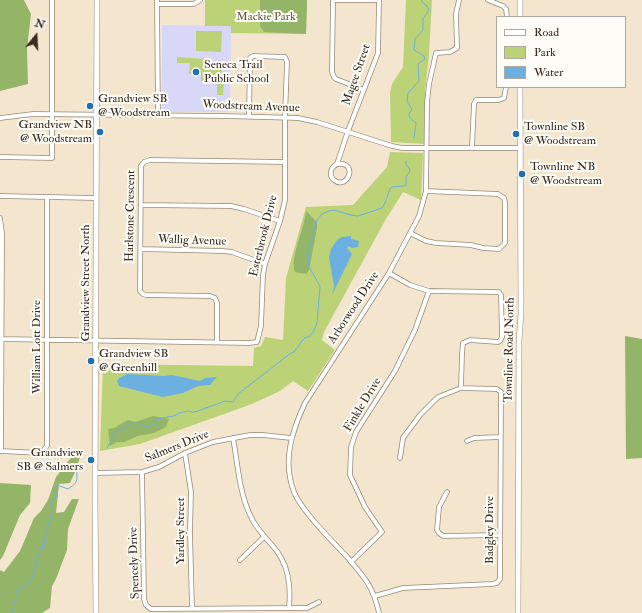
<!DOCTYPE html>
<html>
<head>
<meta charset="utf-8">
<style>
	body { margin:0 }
	#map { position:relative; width:642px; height:613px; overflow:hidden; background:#f4e6ce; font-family:"IM FELL Double Pica",serif }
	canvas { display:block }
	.legend { position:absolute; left:496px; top:16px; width:130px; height:72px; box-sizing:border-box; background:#fdfcf7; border:1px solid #afa8a0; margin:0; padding:5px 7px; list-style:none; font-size:12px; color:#3b2a1e }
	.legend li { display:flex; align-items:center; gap:8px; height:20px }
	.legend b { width:20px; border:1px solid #afa8a0 }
	.north { position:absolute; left:16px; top:16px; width:40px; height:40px; -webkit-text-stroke:3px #fdfcf7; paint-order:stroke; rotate:18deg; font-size:11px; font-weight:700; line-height:16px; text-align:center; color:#3b2a1e }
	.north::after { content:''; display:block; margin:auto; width:14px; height:18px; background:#3b2a1e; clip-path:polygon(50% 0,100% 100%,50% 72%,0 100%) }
</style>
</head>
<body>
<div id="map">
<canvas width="642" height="613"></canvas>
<ul class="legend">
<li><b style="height:5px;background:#fff"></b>Road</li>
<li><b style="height:11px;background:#bbd277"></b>Park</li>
<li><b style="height:11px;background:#6bb0e1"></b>Water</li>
</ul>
<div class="north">N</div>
</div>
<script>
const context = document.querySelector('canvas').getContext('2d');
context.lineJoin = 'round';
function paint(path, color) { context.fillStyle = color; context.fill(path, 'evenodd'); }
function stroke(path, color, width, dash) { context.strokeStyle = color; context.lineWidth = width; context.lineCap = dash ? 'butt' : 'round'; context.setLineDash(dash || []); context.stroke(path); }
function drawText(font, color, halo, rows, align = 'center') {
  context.font = font + ' "IM FELL Double Pica",serif'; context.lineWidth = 4; context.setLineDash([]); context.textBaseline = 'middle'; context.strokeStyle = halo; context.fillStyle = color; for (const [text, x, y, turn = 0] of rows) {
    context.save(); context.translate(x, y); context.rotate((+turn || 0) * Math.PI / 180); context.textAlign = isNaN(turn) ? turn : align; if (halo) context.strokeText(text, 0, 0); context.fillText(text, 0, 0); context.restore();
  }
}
paint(new Path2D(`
	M162 25 231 26 230 112H162Z`), '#d9d7f7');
paint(new Path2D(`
	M205 0H307L306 34 231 33V26H205Z
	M406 0H432L429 55 425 91 424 144 391 142 390 93 392 84 403 67Z
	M196 31H222L221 52 196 51Z
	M177 57 206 59 221 69 223 73 224 79 223 95H217V82L201 81V73L189 74 190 63H177Z
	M390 152 423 153 421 200 403 192 386 219 324 332 322 340 335 350 308 391 293 381 280 391 252 404 140 444 100 451 103 364 253 366 254 348 261 346 265 337 283 340 286 278 306 207 353 205 387 167Z`), '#bbd277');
paint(new Path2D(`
	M0 0H24L31 14 27 49 28 84 0 91Z
	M260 0H307L306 34 264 32 260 26Z
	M306 211 317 222V228L309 270 306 274 295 272C289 259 305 228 306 211Z
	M625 336 642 339V458L626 459Z
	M153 416 169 419 166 427 154 433 138 436 124 442H117L110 446 108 429 114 428 128 420 135 422Z
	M81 454 76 470 70 483 59 484 56 513 64 512 72 499H79L68 529 67 550 56 579 52 586 50 608 42 613H0V570L4 572 20 551 34 518 41 511 48 500 56 477 73 455Z
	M0 483 31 485 30 503 20 515 3 556 0 560Z`), '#94b468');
paint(new Path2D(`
	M351 236V239L359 241 358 247 352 248 349 246 347 248 352 254 332 295 334 286 329 257 331 249 337 240 342 237Z
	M127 374 164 376 172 375 200 381 205 378 217 377 210 385 198 386 183 393 163 397 119 386 117 381 119 378Z`), '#6bb0e1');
stroke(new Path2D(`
	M414 138 416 123 409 117V114L412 109 407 102 408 93 419 81 418 64 425 59 424 56 414 50 415 39 423 30V19L429 10 427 6 421 1 422 0
	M107 448 111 441 114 433C121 430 128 424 135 423 139 423 141 425 144 426 147 427 152 425 154 425L157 419 174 416 179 413 188 411 193 412 198 411 225 401 233 402 238 394 291 353 294 352 302 341 306 337H309L313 332 317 323 320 286 309 267 308 254 317 220 322 214 329 211 334 210 351 215 358 216 382 208 385 203 390 189 392 187 404 186 406 185V176L409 173 410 170 406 164V161
	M12 613 17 593 20 588 27 584 32 578 41 547 45 546 44 540 52 511 51 505 54 498 58 496 55 490 57 485 68 489C71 487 74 485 76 482 79 476 73 469 82 465`), '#6bb0e1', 1);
const minor = new Path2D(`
	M157 0 158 115
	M488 0 503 6 506 9 507 17
	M157 4H194L200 0
	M364 90 336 79 334 77 332 72 333 0H379
	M0 118 33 114 224 116 298 118 317 122 392 146 402 148H520
	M472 147 474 104 476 100H499L504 98 506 87
	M0 157 52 158V0
	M337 164C359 161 348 191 334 180 328 175 331 167 337 164L348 131 378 53 379 0
	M0 196 95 198
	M141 205 231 206 244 209 280 221
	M0 218 2 234 1 451
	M410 233 426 241 436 243 471 245 483 248 499 249 505 243V202L504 198 498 194 426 191
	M141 249 223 251 232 252 265 264
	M389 273 410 285 429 291 499 292 501 295 502 337 500 341 498 342 470 340 463 343 462 353 461 388
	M0 339 249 343 257 342 261 326 263 275 265 264 280 221 285 200V117L287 62 285 57 253 56 250 58 249 116
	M217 342V303L215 298 210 296 146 295 143 294 140 291 141 166 144 162 150 160 285 162
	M233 438C238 465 239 494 252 519 257 529 265 537 272 545 289 564 291 585 289 608
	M467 441 474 438 501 437
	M0 451 41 453 47 446V197
	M185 453 191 492 190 532 192 609
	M142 472 144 599 146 605 151 609 296 608H307L319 602
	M95 473 142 472 159 467 185 453 213 442 250 435H263L291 438
	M447 492 439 507 437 530 439 533 443 536 500 535
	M240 560 264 537
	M351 562 382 532 365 507 350 475 351 447 356 432 395 371 415 330 429 291
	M375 596 403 588 492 584 497 583 500 579 501 392 497 389 461 388 438 397 420 415 403 438 400 458
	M379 613C373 586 365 578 348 558 333 542 301 510 294 492 282 461 292 431 305 403L389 273 419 216 426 191 427 103 429 84 436 53 450 52 457 48 456 14 459 0`);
const tertiary = new Path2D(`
	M520 0V17
	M96 613 95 499 97 0
	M518 613 519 340 521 314 520 87`);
stroke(minor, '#988876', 5.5);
stroke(tertiary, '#988876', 6);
stroke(minor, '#fff', 4);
stroke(tertiary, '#fff', 5);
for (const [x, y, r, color] of [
	[196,72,4,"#1f6fb2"],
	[90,106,4,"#1f6fb2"],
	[100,132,4,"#1f6fb2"],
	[516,134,4,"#1f6fb2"],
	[522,174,4,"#1f6fb2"],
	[91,361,4,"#1f6fb2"],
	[91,460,4,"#1f6fb2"]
]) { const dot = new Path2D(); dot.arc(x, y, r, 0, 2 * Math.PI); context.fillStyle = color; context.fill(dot); stroke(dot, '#fdfcf7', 1.5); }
drawText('12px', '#615c39', '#fdfcf7', [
	["Mackie Park",266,17]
]);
drawText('12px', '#3b2a1e', '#fdfcf7', [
	["Seneca Trail",204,65],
	["Public School",204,79],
	["Grandview SB",98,99],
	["@ Woodstream",98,113],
	["Grandview NB",92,125,"right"],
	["@ Woodstream",92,139,"right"],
	["Townline SB",524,127],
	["@ Woodstream",524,141],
	["Townline NB",530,167],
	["@ Woodstream",530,181],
	["Grandview SB",99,354],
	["@ Greenhill",99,368],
	["Grandview",83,453,"right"],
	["SB @ Salmers",83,467,"right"]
], 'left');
drawText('12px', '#3b2a1e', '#fdfcf7', [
	["Magee Street",357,75,-71],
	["Woodstream Avenue",251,107,2],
	["Harlstone Crescent",131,216,-89],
	["Esterbrook Drive",264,236,-76],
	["Wallig Avenue",192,241,2],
	["Grandview Street North",86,283,-90],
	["Arborwood Drive",354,308,-57],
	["William Lott Drive",37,347,-90],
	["Townline Road North",510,350,-89],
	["Finkle Drive",363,405,-59],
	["Salmers Drive",177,447,-22],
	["Badgley Drive",490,530,-90],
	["Yardley Street",181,531,-90],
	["Spencely Drive",135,563,-92]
]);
</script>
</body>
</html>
